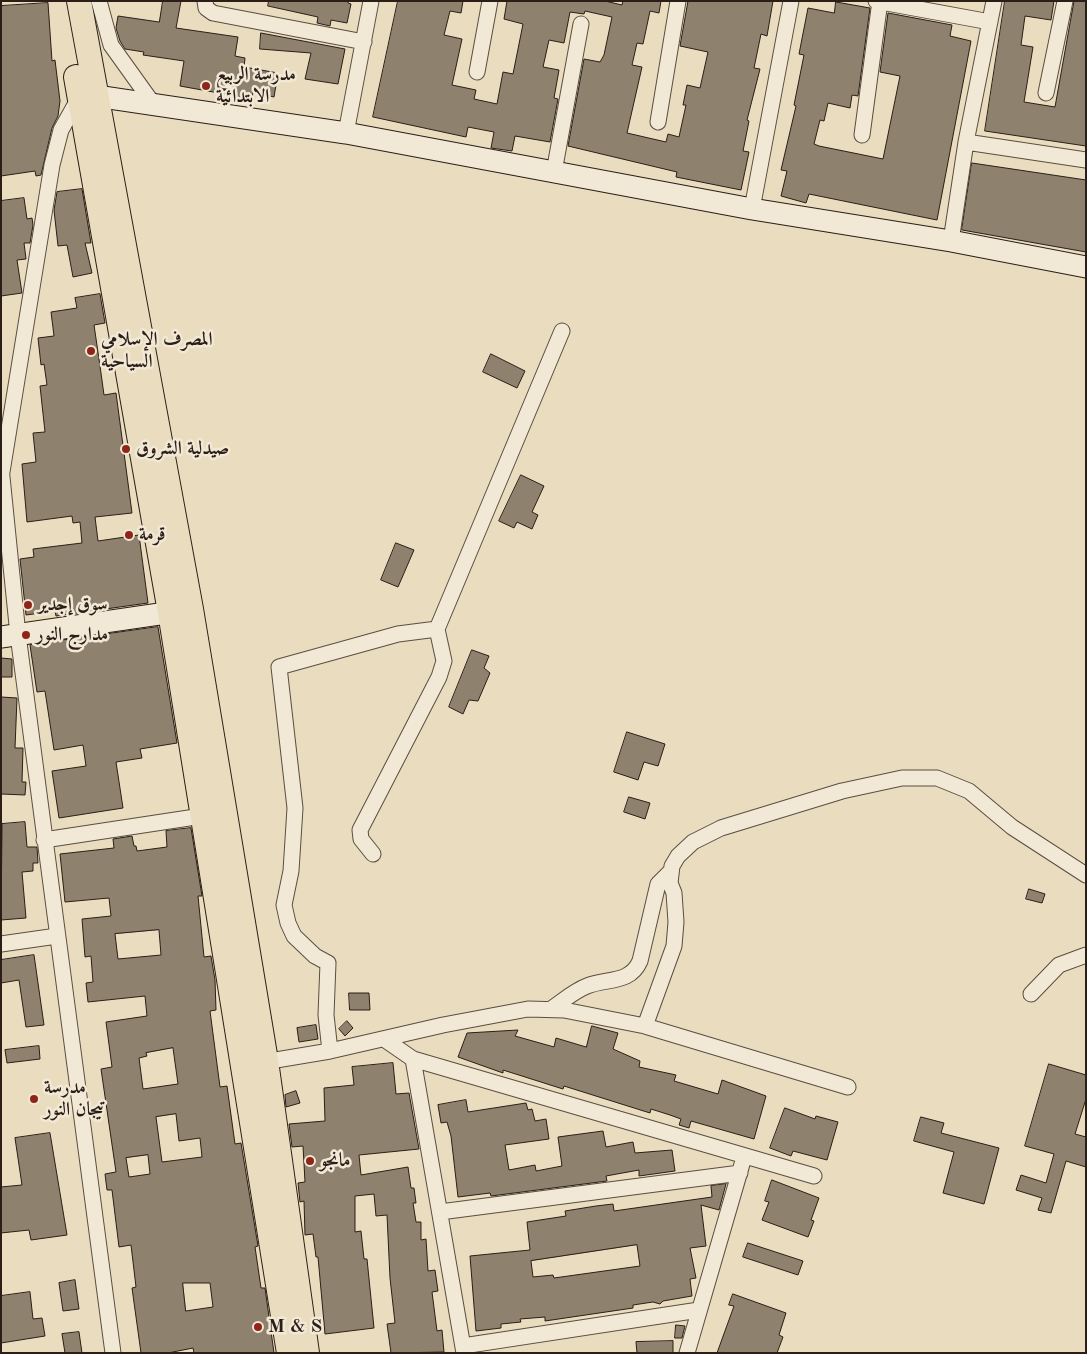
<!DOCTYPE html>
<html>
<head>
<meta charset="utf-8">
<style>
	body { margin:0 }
	#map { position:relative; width:1087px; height:1354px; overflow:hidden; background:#eadcbe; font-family:"Old Standard TT",serif }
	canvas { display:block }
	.frame { position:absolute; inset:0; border:2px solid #2a1e17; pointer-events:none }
</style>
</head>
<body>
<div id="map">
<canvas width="1087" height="1354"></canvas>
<div class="frame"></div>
</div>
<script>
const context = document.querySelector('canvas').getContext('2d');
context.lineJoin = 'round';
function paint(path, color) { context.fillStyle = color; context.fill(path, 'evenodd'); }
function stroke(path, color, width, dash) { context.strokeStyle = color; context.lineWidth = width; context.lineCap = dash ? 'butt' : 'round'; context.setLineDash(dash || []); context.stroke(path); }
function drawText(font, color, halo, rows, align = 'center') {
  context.font = font + ' "Old Standard TT",Amiri,serif'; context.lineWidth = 5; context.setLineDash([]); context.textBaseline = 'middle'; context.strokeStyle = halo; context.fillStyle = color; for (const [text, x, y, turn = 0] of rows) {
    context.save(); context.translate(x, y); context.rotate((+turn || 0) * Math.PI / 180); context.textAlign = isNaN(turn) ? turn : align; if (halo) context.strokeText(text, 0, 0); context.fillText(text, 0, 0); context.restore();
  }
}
const building = new Path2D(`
	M163 1H181L176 28 238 37 235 56 245 58 244 67 278 73 274 97 253 92 252 99 180 86 184 61 143 55 144 52 125 49 120 41 116 28 118 16 159 22Z
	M269 1H348V3L351 4 347 23 331 20 330 26 317 23 318 17 268 6Z
	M398 1H463L461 13 450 11 444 35 462 39 452 85 476 90 474 99 497 104 503 72 513 74 523 24 504 19 507 1H605L622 5 623 1H661L659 13 650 11 643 44 637 43 632 65 642 67 627 133 666 142 668 134 679 137 686 105H683L687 85 700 88 708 52 680 46 688 1H773L767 36 761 34 754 68 760 69 747 120 749 121 743 151 749 152 741 190 676 177 677 172 568 146 584 59 600 62 604 55 612 17 585 11 584 14 570 12 564 43 549 40 543 67 559 70 554 98 558 99 550 142 515 136 512 151 491 148 494 132 468 127 466 137 373 117Z
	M1005 1H1054L1051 20 1025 16 1021 45 1033 47 1024 102 1055 107 1074 1H1086V146L985 131Z
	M836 2 870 8 858 96 852 95 850 108 828 103 824 121 820 120 814 144 819 146 883 159 900 76 880 72 888 13 952 25 950 36 971 41 937 220 809 194 806 203 781 196 787 171 781 170 796 106 794 105 804 55 799 54 808 8 834 13Z
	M48 3 52 61 55 60 60 101 58 116 52 128 41 175 36 176 35 171 1 176V6Z
	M261 33 345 49 338 84 305 79 311 53 260 49Z
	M972 163 1086 180V252L962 230Z
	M82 189 91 243H85L92 273 73 277 67 245 58 246 54 210 57 192Z
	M24 198 27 219 32 218 33 225 30 243H24L26 259 17 260 22 293 1 296V201Z
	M100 294 105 323 94 325 100 366 104 395 116 393 132 513 95 517 98 541 139 535 148 603 56 616 55 611 26 615 20 559 34 557 33 549 82 543 80 522 73 523 72 516 27 522 22 464 36 462 33 433 45 432 40 386 47 385 44 364 41 365 38 338 54 336 51 312 77 308 75 298Z
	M491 354 525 371 517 388 483 372Z
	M521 475 544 486 532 512 538 515 532 529 517 522 514 528 499 521Z
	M396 543 414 550 398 587 381 580Z
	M158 627 177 743 140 749 142 758 116 762 123 808 59 818 52 771 86 766 83 745 54 750 45 691 37 692 30 645Z
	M472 650 489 656 484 668 490 673 478 701 469 700 463 714 449 707Z
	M1 658 12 659V677H1Z
	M1 697 17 698 15 748H23L22 782H26L25 795 1 794Z
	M627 732 665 744 658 766 644 762 638 780 614 772Z
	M629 797 650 803 645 819 624 812Z
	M25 822 27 847H37L38 863H33V871L22 872 26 918 1 920 2 824Z
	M191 828 202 896H198L204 957 211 956 215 980 216 1010 210 1011 220 1087 227 1086 235 1144 241 1143 258 1246 255 1247 261 1288H265L274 1353H194L193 1348 168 1353H141L132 1288 136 1287 131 1245 119 1247 112 1190H107L105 1174 116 1172 101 1069 112 1067 106 1022 147 1016 145 996 88 1002 86 983 93 982 91 956 85 957 82 919 111 916 109 898 65 902 60 854 114 848 113 839 132 836 134 846H136L137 851 167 847 166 831ZM159 930 161 955 118 959 115 934ZM173 1048 178 1084 143 1089 139 1058 147 1056 146 1053ZM176 1114 179 1141 200 1138 202 1157 162 1162 156 1117ZM148 1155 150 1174 129 1177 126 1158ZM183 1283H210L213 1307 186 1311Z
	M1029 889 1045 894 1042 903 1026 899Z
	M34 955 44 1025 26 1027 19 980 1 983V960Z
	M349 993H369L370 1010H350Z
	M347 1021 353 1028 345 1036 339 1029Z
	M316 1025 318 1039 299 1042 297 1028Z
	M592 1026 618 1033 613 1049 640 1061 639 1067 676 1075 674 1081 718 1094 722 1080 766 1096 754 1139 691 1121 689 1128 679 1125 681 1119 670 1115 651 1109 650 1113 564 1086 563 1089 503 1070V1073L458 1057 467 1033 518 1030 515 1036 554 1047 556 1038 586 1047Z
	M39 1046 40 1059 7 1063 5 1050Z
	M393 1063 396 1094 409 1093 419 1149 359 1155 361 1175 408 1167 411 1188H414L416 1203H413L416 1222H421V1240L426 1239 428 1271 435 1270 438 1291 432 1292 437 1331 442 1330 444 1352 391 1353 387 1324 395 1323 390 1278 387 1215 376 1216 374 1194 355 1196V1232L361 1231 364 1259H367L374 1328 325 1334 318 1257H316L313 1234 305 1235 304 1201 300 1202 298 1183 305 1182 303 1146 292 1147 289 1124 325 1121 324 1088 354 1085 352 1067Z
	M1049 1064 1086 1075V1099L1075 1134 1086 1137V1167L1066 1161 1051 1213 1038 1210 1042 1198 1016 1190 1021 1175 1046 1183 1054 1154 1025 1146Z
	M296 1091 300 1103 286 1107 285 1095Z
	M466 1100 468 1112 526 1103 528 1110 532 1109 535 1121 546 1119 549 1139 505 1145 509 1170 535 1165 536 1171 562 1166 558 1137 603 1131 606 1147 633 1142 635 1153 672 1150 675 1171 639 1176V1170L606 1176 607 1181 491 1196 490 1193 458 1197 451 1136 447 1122 441 1123 438 1105Z
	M785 1108 815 1119 816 1116 838 1122 827 1160 793 1151 791 1156 770 1148Z
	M921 1117 944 1123 941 1133 999 1148 984 1204 943 1193 954 1152 914 1141Z
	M50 1133 67 1235 31 1240 29 1230 1 1233V1187L22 1185 15 1138Z
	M772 1180 819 1198 811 1220 814 1221 808 1237 762 1220 769 1202 765 1201Z
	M726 1184 719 1210 701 1205 706 1246 690 1248 696 1278 690 1279 692 1296 663 1301 660 1304 653 1302 633 1305V1308L545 1321V1317L520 1319 521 1322 501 1324V1328L476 1331 470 1256 530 1250 527 1222 566 1216 565 1211 596 1206 613 1204 614 1211 712 1197 711 1186ZM637 1245 640 1266 554 1278 553 1275 533 1277 531 1261Z
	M748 1243 803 1261 798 1275 743 1257Z
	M75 1280 79 1309 63 1311 59 1283Z
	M30 1292 33 1319 42 1318 45 1336 1 1343V1296Z
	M733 1294 786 1313 779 1335 783 1337 777 1353H717L734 1306 729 1305Z
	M676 1325 685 1326 682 1338H675Z
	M79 1332 82 1353H65L62 1334Z
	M673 1341V1353H637L636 1342Z`);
paint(building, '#8e816e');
stroke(building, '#2a1e17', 1);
const street = new Path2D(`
	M99 1 111 45 154 105
	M205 1 206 8 213 13 364 42
	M876 1 990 22
	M477 72 490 1
	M1046 93 1065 1
	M658 122 678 1
	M346 133 371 1
	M862 135 880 1
	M966 142 1086 160
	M554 172 581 24
	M752 209 791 1
	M951 241 966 142 994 1
	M1 467 18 635 113 1353
	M1 478 52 165 61 130 79 98
	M437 629 562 331
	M44 840 202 816
	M1 944 57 936
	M1031 994 1059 965 1086 955
	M551 1009C563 1001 574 991 587 986 607 978 630 984 640 961L658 884 670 872
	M645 1026 674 946 676 922 674 893 670 883 672 866 678 856 693 842 721 828 842 791 902 778H937L969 791 1012 827 1086 875
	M384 1039 413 1059 464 1353
	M330 1051 326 1015 328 963 315 956 294 936 288 923 284 905 291 871 295 808 279 667 398 634 437 629 444 661 439 677 360 830 361 839 373 854
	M413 1059 814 1176
	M258 1063 330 1051 443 1025 528 1009 564 1010 645 1026 848 1087
	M440 1212 740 1173
	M463 1346 699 1310
	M687 1353 742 1164`);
const secondary = new Path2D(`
	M80 98 96 96 346 133 752 209 951 241 1086 267
	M1 637 187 610`);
const primary = new Path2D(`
	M79 1 191 609 266 1061 307 1353
	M76 77 170 612 289 1353`);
stroke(street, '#5a4e41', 17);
stroke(secondary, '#2a1e17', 23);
stroke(primary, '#2a1e17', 26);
stroke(street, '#f1e8d5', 15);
stroke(secondary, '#f1e8d5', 21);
stroke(primary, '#eadcbe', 24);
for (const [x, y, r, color] of [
	[206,86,5,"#8f2418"],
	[91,351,5,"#8f2418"],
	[126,449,5,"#8f2418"],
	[129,535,5,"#8f2418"],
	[28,605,5,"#8f2418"],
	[26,635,5,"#8f2418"],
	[34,1099,5,"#8f2418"],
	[310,1161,5,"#8f2418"],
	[258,1327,5,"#8f2418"]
]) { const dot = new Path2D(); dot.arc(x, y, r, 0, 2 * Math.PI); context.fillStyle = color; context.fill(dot); stroke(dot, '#f1e8d5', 2); }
drawText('bold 19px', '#2a1e17', '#f1e8d5', [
	["مدرسة الربيع",216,75],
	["الابتدائية",216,97],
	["المصرف الإسلامي",101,340],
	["السياحية",101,362],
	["صيدلية الشروق",136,449],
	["قرمة",139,535],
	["سوق إجدير",38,605],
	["مدارج النور",36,635],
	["مدرسة",44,1088],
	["تيجان النور",44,1110],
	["مانجو",320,1161],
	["M & S",268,1327]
], 'left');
</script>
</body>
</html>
